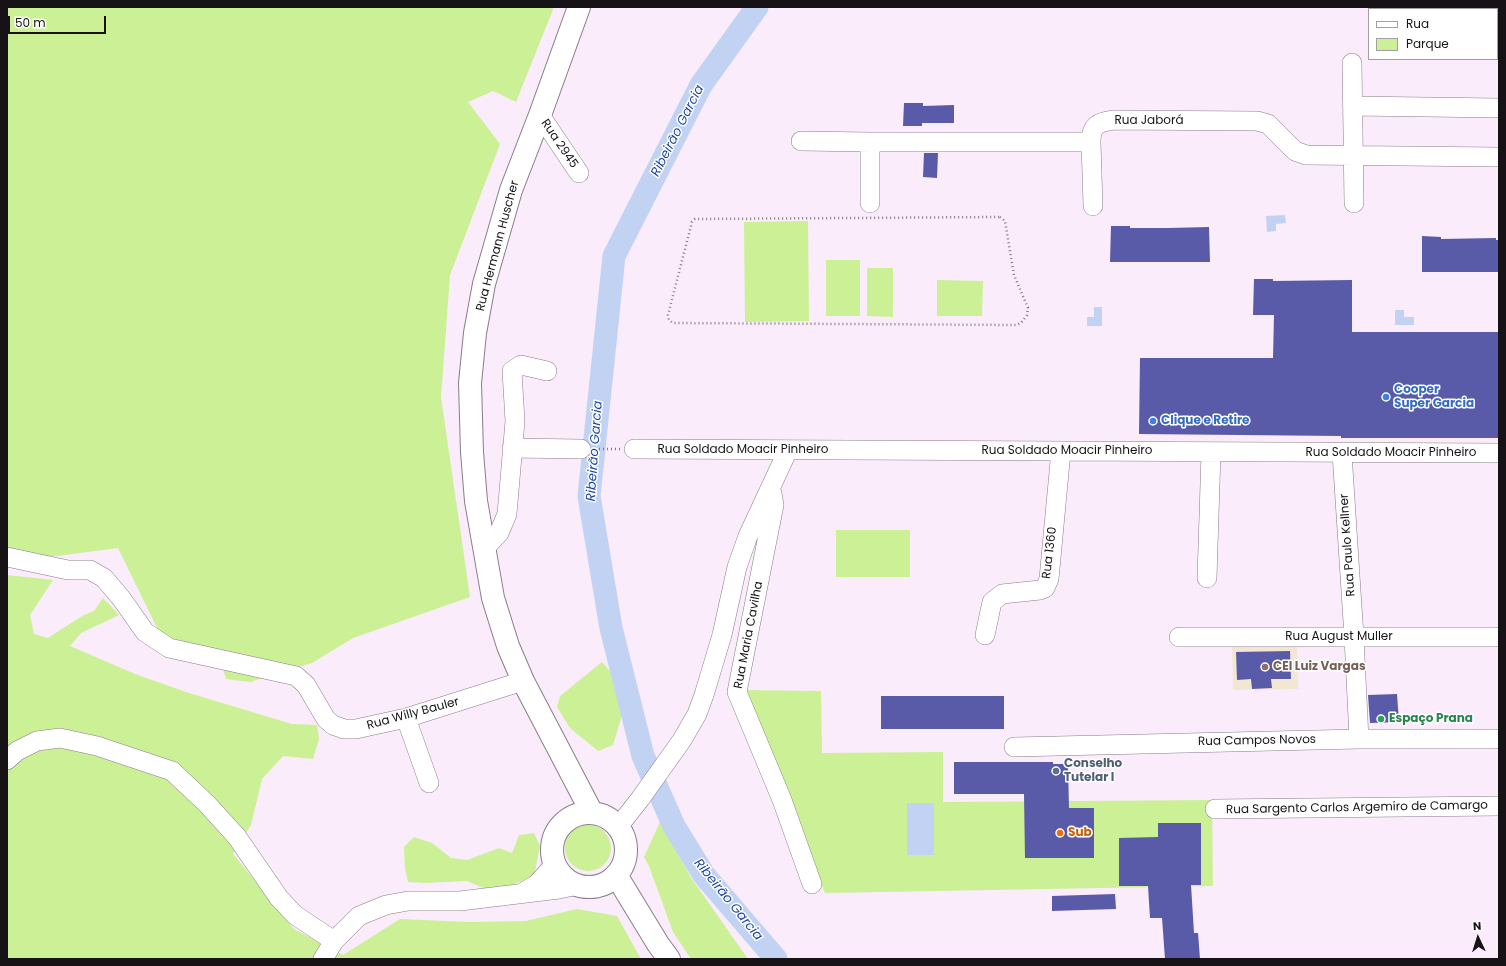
<!DOCTYPE html>
<html>
<head>
<meta charset="utf-8">
<style>
	body { margin:0 }
	#map { position:relative; width:1506px; height:966px; overflow:hidden; background:#faecfa; font-family:Poppins,sans-serif }
	canvas { display:block }
	.frame { position:absolute; inset:0; border:8px solid #161216; pointer-events:none }
	.legend { position:absolute; left:1368px; top:8px; width:130px; height:52px; box-sizing:border-box; background:#fff; border:1px solid #a2a0a2; margin:0; padding:5px 7px; list-style:none; font-size:12px; color:#161216 }
	.legend li { display:flex; align-items:center; gap:8px; height:20px }
	.legend b { width:20px; border:1px solid #a2a0a2 }
	.north { position:absolute; left:1458px; top:918px; width:40px; height:40px; -webkit-text-stroke:3px #fff; paint-order:stroke; rotate:356deg; font-size:11px; font-weight:700; line-height:16px; text-align:center; color:#161216 }
	.north::after { content:''; display:block; margin:auto; width:14px; height:18px; background:#161216; clip-path:polygon(50% 0,100% 100%,50% 72%,0 100%) }
	.scale { position:absolute; left:8px; top:16px; width:98px; height:18px; box-sizing:border-box; border:2px solid #161216; border-top:0; padding-left:5px; font-size:12px; line-height:14px; white-space:nowrap; color:#161216; -webkit-text-stroke:3px #fff; paint-order:stroke }
</style>
</head>
<body>
<div id="map">
<canvas width="1506" height="966"></canvas>
<div class="frame"></div>
<ul class="legend">
<li><b style="height:5px;background:#fff"></b>Rua</li>
<li><b style="height:11px;background:#cbf096"></b>Parque</li>
</ul>
<div class="north">N</div>
<div class="scale">50 m</div>
</div>
<script>
const context = document.querySelector('canvas').getContext('2d');
context.lineJoin = 'round';
function paint(path, color) { context.fillStyle = color; context.fill(path, 'evenodd'); }
function stroke(path, color, width, dash) { context.strokeStyle = color; context.lineWidth = width; context.lineCap = dash ? 'butt' : 'round'; context.setLineDash(dash || []); context.stroke(path); }
function drawText(font, color, halo, rows, align = 'center') {
  context.font = font + ' Poppins,sans-serif'; context.lineWidth = 3; context.setLineDash([]); context.textBaseline = 'middle'; context.strokeStyle = halo; context.fillStyle = color; for (const [text, x, y, turn = 0] of rows) {
    context.save(); context.translate(x, y); context.rotate((+turn || 0) * Math.PI / 180); context.textAlign = isNaN(turn) ? turn : align; if (halo) context.strokeText(text, 0, 0); context.fillText(text, 0, 0); context.restore();
  }
}
paint(new Path2D(`
	M1297 644 1298 689 1233 690 1232 645Z`), '#f3e6d2');
paint(new Path2D(`
	M7 7H554L516 102 493 91 468 102 500 144 450 275 441 397 470 597 353 638 312 663 250 682 226 679 222 665 161 636 118 548 27 560 7 553Z
	M808 221 809 321 745 322 744 222Z
	M826 260H860V316H826Z
	M867 268H893V317L867 316Z
	M937 280 983 281 982 316H937Z
	M836 530H910V577H836Z
	M7 575 53 580 30 615 34 634 48 638 82 616 94 611 103 598 119 615 81 633 70 646 135 674 189 693 292 724 317 725 319 739 313 759 283 756 262 779 251 825 233 854 294 929 343 955 400 919 469 922 526 921 577 909 617 916 641 959H7Z
	M602 662 612 673 623 712 613 745 598 751 570 728 557 707 560 696Z
	M740 690 821 691 822 753 943 752V802L1212 800 1213 886 825 893Z
	M660 822 692 879 748 959H691L673 932 649 866 644 857Z
	M565 848a23 23 0 1 1 46 0a23 23 0 1 1-46 0Z
	M534 833 540 846 534 876 510 886 486 889 467 881 425 883 408 882 405 868 404 847 414 837 432 843 451 858 467 860 499 848 512 853 519 835Z`), '#cbf096');
paint(new Path2D(`
	M1285 215 1286 223 1276 224V231L1267 232 1266 216Z
	M1094 307H1102V326H1087V317H1094Z
	M1395 310H1404V317H1414V325H1395Z
	M907 803H934V855H907Z`), '#c1d2f2');
stroke(new Path2D(`
	M757 7 701 85 614 256 589 496 611 628 643 756 674 826 704 875 776 959`), '#c1d2f2', 23);
paint(new Path2D(`
	M904 103H923V106L954 105V123H922V126H903Z
	M924 153H938L937 178 923 177Z
	M1111 226H1130V228H1168L1209 227 1210 262H1110Z
	M1422 236 1441 237V239L1496 238V240H1499V272H1422Z
	M1254 279H1273V281L1352 280V332H1499V438H1341V436L1139 434 1140 358H1273L1274 315H1253Z
	M1290 651 1291 679H1271L1272 688 1252 689 1251 679 1237 680 1236 652Z
	M1397 694 1399 722 1370 723 1368 695Z
	M881 696H1004V729H881Z
	M954 762H1053V764H1068L1069 808H1094V858H1025L1024 794H954Z
	M1158 823H1201V885H1191L1194 933H1198L1200 959H1165L1162 918H1150L1148 886H1119V838L1158 837Z
	M1115 894 1116 909 1052 911V896Z`), '#595aa8');
const minor = new Path2D(`
	M1352 63 1354 203
	M1353 106 1499 108
	M540 115 579 173
	M801 141 870 142H1091C1091 125 1098 122 1114 120L1257 121 1268 124 1295 151 1306 155 1499 157
	M1091 142 1093 206
	M870 203V142
	M512 448 581 449
	M634 449 1499 453
	M1342 453 1354 637 1359 739
	M772 493 774 505 737 692 782 800 812 884
	M484 549 499 533 507 514 515 421 512 371 521 365 547 371
	M7 557 68 570H90L104 578 121 598 145 632 169 648 296 676 306 685 326 719 333 725 344 729H356L406 718 523 681
	M1207 578 1211 453
	M985 635 992 602 1002 594 1040 590 1045 588 1049 579 1061 451
	M1179 637H1499
	M406 718 429 783
	M1014 747 1359 739H1499
	M7 760 17 751 37 741 60 738 97 746 172 771 207 804 237 837 279 898 295 915 334 941
	M1215 809 1499 806
	M618 827 640 799 682 740 697 714 704 695 722 635 737 567 748 536 788 450
	M522 893 537 884 555 864
	M323 959 334 941 359 916 386 905 408 901H460L559 889 578 885`);
const major = new Path2D(`
	M579 7 540 115 511 190 484 284 475 333 470 383 472 452 476 501 493 598 508 646 523 681 592 813
	M552 850a37 37 0 1 1 74 0a37 37 0 1 1-74 0Z
	M616 875 658 944 669 959`);
stroke(minor, '#887d89', 20);
stroke(major, '#887d89', 24);
stroke(new Path2D(`
	M1000 217 1005 221 1014 275 1028 308 1027 315 1021 323 1016 325 673 323 669 320 668 315 692 222 695 219Z
	M595 449H620`), '#817881', 2.5, [1, 3]);
stroke(minor, '#fff', 19);
stroke(major, '#fff', 22);
for (const [x, y, r, color] of [
	[1386,397,4,"#3f7fe0"],
	[1153,421,4,"#3f7fe0"],
	[1265,667,4,"#8d6e63"],
	[1381,719,4,"#2e9e5b"],
	[1056,771,4,"#5c6f8a"],
	[1060,833,4,"#e8710a"]
]) { const dot = new Path2D(); dot.arc(x, y, r, 0, 2 * Math.PI); context.fillStyle = color; context.fill(dot); stroke(dot, '#fff', 1.5); }
drawText('12px', '#161216', '#fff', [
	["Rua Jaborá",1149,121],
	["Rua 2945",559,144,56],
	["Rua Hermann Huscher",498,246,-75],
	["Rua Soldado Moacir Pinheiro",743,450],
	["Rua Soldado Moacir Pinheiro",1067,451],
	["Rua Soldado Moacir Pinheiro",1391,453],
	["Rua Paulo Kellner",1348,545,-94],
	["Rua 1360",1050,553,-83],
	["Rua Maria Cavilha",749,635,-79],
	["Rua August Muller",1339,637],
	["Rua Willy Bauler",413,714,-15],
	["Rua Campos Novos",1257,741,-1],
	["Rua Sargento Carlos Argemiro de Camargo",1357,808,-1]
]);
drawText('bold 12px', '#366cbe', '#fff', [
	["Cooper",1394,390],
	["Super Garcia",1394,404],
	["Clique e Retire",1161,421]
], 'left');
drawText('bold 12px', '#785e54', '#fff', [
	["CEI Luiz Vargas",1273,667]
], 'left');
drawText('bold 12px', '#27864d', '#fff', [
	["Espaço Prana",1389,719]
], 'left');
drawText('bold 12px', '#4e5e75', '#fff', [
	["Conselho",1064,764],
	["Tutelar I",1064,778]
], 'left');
drawText('bold 12px', '#c56008', '#fff', [
	["Sub",1068,833]
], 'left');
drawText('italic 13px', '#1d469f', '#fff', [
	["Ribeirão Garcia",678,131,-63],
	["Ribeirão Garcia",595,451,-86],
	["Ribeirão Garcia",728,900,51]
]);
</script>
</body>
</html>
